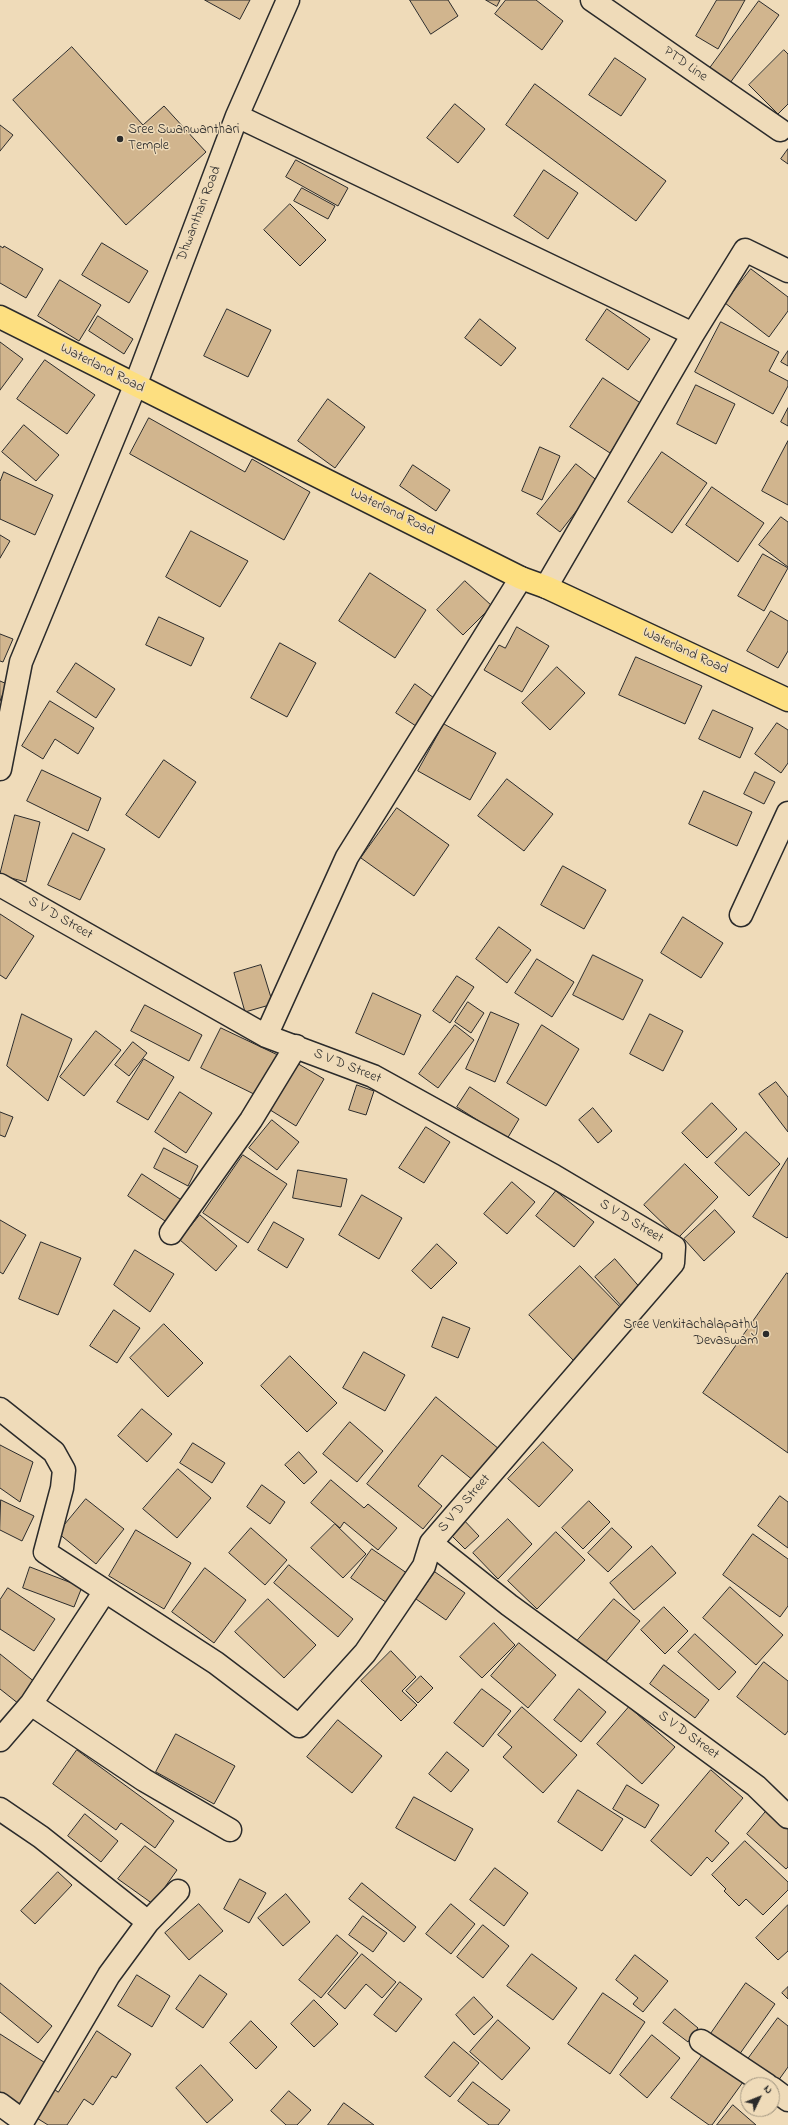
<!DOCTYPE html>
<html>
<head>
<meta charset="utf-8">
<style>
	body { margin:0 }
	#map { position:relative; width:788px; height:2125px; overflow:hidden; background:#efdbb9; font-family:"Indie Flower",sans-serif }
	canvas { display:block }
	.north { position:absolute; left:740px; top:2077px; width:40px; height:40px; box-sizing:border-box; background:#efdbb9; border:1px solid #a19580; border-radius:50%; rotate:47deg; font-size:11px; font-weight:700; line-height:16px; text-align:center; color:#2b2b2b }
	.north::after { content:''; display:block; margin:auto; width:14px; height:18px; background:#2b2b2b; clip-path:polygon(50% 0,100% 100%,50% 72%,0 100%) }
</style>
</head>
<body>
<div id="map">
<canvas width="788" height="2125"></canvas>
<div class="north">N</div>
</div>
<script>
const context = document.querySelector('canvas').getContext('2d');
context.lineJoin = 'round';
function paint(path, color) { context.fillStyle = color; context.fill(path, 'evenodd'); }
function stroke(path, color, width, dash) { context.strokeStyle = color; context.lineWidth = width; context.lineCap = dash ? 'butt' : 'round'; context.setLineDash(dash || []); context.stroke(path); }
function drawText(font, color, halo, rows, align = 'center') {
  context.font = font + ' "Indie Flower",sans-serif'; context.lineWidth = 3; context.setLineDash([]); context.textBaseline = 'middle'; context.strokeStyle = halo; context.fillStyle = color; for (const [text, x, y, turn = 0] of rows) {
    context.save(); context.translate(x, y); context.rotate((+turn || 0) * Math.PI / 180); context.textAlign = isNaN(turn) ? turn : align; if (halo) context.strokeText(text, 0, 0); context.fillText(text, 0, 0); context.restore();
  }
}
const building = new Path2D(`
	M205 0H250L240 19Z
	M410 0H448L458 16 431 34Z
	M486 0H500L497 6Z
	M506 0H536L563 21 542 50 495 14Z
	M717 0H745L718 49 696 36Z
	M759 1 779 15 730 83 710 68Z
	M72 47 143 125 164 106 206 152 126 225 13 100Z
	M784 50 788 54V104L778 114 749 85Z
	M615 58 646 79 621 116 589 95Z
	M535 84 666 181 636 221 506 125Z
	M455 104 485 129 458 163 427 138Z
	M0 125 13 135 0 151Z
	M788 149V164L781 159Z
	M296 160 348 188 338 206 286 177Z
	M544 170 578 193 548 239 514 216Z
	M302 188 335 206 328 219 294 201Z
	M290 204 326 240 300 266 264 230Z
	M102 243 148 271 129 303 82 275Z
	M0 246 3 248 4 246 43 269 26 298 0 283Z
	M751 269 788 297V311L769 337 725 303Z
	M60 280 101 305 79 341 38 316Z
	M227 309 271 330 248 377 204 356Z
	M607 309 650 339 628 370 586 340Z
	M98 316 133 339 124 354 89 331Z
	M480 319 516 348 501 366 465 338Z
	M721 322 779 352 769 371 788 381V386L773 414 695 372Z
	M0 342 23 359 0 390Z
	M788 351V366L781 362Z
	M45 360 95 395 67 434 17 399Z
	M603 378 642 404 610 453 570 427Z
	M696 385 735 404 716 444 677 424Z
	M328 399 365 427 335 468 298 441Z
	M788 408V426L781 422Z
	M149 418 245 472 252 459 310 492 284 540 130 454Z
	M24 425 59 455 36 481 2 452Z
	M788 441V505L762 491Z
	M540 447 560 456 542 500 522 491Z
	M662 452 707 483 672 533 628 502Z
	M576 464 599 482 560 532 537 514Z
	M413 465 450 490 436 511 400 486Z
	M4 472 53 495 35 535 0 519V482Z
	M712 487 764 523 738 562 686 525Z
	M781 517 788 522V567L759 545Z
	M191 531 248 561 220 607 166 577Z
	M0 535 10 541 0 558Z
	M763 554 788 568 764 611 738 596Z
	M370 573 426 610 395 658 339 621Z
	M465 581 492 606 463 635 437 610Z
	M771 611 788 621V651L778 668 747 651Z
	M159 617 204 638 191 666 146 645Z
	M517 627 549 646 522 692 484 670 499 645 505 648Z
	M0 634 13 639 3 662 0 661Z
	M280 643 316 663 287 717 251 698Z
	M636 657 702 686 685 724 619 695Z
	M76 663 115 689 96 718 57 692Z
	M557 667 585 693 550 730 522 703Z
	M0 681 7 684 0 701Z
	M415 684 434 698 416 726 396 713Z
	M50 701 94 728 78 754 55 739 43 759 22 746Z
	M713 710 753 728 740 758 699 739Z
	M777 723 788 730V763L781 773 755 754Z
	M444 724 496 753 470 800 418 771Z
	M164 760 196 782 159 838 126 815Z
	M42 770 101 798 88 831 27 801Z
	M755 772 775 782 764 804 744 794Z
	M507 779 553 814 524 851 478 816Z
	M704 791 752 812 737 846 689 824Z
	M397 808 449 845 414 896 361 858Z
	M15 815 40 822 26 882 0 875Z
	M73 833 105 849 80 900 48 885Z
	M563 866 606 890 584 929 541 905Z
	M0 914 34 936 6 979 0 975Z
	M683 917 723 943 701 978 661 953Z
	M499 927 531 950 507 983 476 959Z
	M593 955 643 980 623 1020 573 995Z
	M537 959 574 982 552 1017 515 993Z
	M261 965 273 1004 245 1012 234 973Z
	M457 976 474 987 450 1023 433 1011Z
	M373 993 421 1015 404 1055 356 1033Z
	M468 1002 484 1013 471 1033 455 1022Z
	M145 1005 202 1035 189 1061 131 1031Z
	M491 1012 519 1024 495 1082 466 1069Z
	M22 1014 72 1039 48 1101 7 1066Z
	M650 1014 683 1031 663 1071 630 1054Z
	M455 1025 474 1040 438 1088 419 1074Z
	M542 1025 579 1049 546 1106 507 1083Z
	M221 1028 282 1057 262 1098 201 1068Z
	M96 1031 121 1050 84 1096 60 1077Z
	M133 1042 147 1053 129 1076 115 1065Z
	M144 1059 174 1077 148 1120 117 1102Z
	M295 1062 324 1079 296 1126 267 1108Z
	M776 1082 788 1097V1132L759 1094Z
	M357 1085 374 1091 366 1115 349 1110Z
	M470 1087 519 1119 507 1139 457 1107Z
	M180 1092 212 1113 186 1153 155 1132Z
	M712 1103 737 1129 707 1158 682 1133Z
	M593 1108 612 1131 598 1143 579 1120Z
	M0 1112 13 1117 5 1137 0 1135Z
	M272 1120 299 1142 277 1170 249 1148Z
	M426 1127 450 1142 424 1183 399 1168Z
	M746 1132 780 1164 749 1196 715 1163Z
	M164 1148 198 1166 188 1186 154 1168Z
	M243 1155 287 1184 248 1243 203 1213Z
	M788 1158V1237L787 1238 753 1217Z
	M685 1164 718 1197 678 1238 644 1205Z
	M298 1170 347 1179 341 1207 293 1198Z
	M142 1174 183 1201 168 1223 128 1196Z
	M512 1182 535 1202 507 1234 484 1214Z
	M556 1191 594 1222 574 1247 536 1216Z
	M362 1195 402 1218 379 1259 339 1235Z
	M715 1210 735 1232 704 1261 684 1239Z
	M200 1215 237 1246 216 1271 180 1240Z
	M0 1220 26 1235 3 1274 0 1272Z
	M274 1222 304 1239 287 1268 258 1250Z
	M41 1242 81 1258 58 1315 19 1299Z
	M437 1244 457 1263 431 1289 412 1271Z
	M135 1250 174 1274 150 1312 114 1285Z
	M615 1259 643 1291 624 1309 595 1277Z
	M580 1266 625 1312 574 1361 529 1315Z
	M787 1273 788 1274V1453L703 1393Z
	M114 1310 140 1328 117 1363 90 1346Z
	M443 1317 470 1328 458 1358 432 1347Z
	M164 1324 203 1363 168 1397 130 1358Z
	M364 1352 405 1375 385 1411 343 1388Z
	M290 1356 337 1403 307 1432 261 1386Z
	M436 1397 499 1449 474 1481 442 1455 418 1486 442 1506 423 1529 367 1484Z
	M142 1409 172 1434 147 1462 118 1436Z
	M350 1422 383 1451 357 1482 323 1454Z
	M543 1442 573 1470 539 1507 508 1479Z
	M193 1443 225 1463 212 1483 180 1463Z
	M0 1445 33 1462 20 1502 0 1488Z
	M299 1452 317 1472 304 1484 285 1465Z
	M178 1469 211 1498 177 1538 143 1509Z
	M331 1480 364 1508 368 1504 397 1528 378 1550 344 1522 340 1528 311 1503Z
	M262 1485 285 1502 270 1524 247 1507Z
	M780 1496 788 1502V1548L758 1526Z
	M86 1499 124 1529 96 1564 58 1533Z
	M1 1500 34 1516 22 1541 0 1530Z
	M589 1501 610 1522 583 1549 562 1528Z
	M460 1516 479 1536 465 1549 446 1530Z
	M508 1519 532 1544 498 1579 473 1553Z
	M335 1524 366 1554 343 1578 311 1548Z
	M251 1528 287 1560 265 1585 229 1553Z
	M612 1528 632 1547 608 1572 588 1553Z
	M136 1530 191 1563 164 1609 109 1576Z
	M556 1532 585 1560 537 1609 508 1581Z
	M753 1534 788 1559V1606L780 1617 723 1575Z
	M652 1546 676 1573 634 1610 610 1583Z
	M372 1549 411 1576 390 1605 351 1578Z
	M289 1565 353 1619 338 1637 274 1583Z
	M30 1567 82 1587 74 1607 23 1588Z
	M205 1568 246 1600 214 1643 172 1612Z
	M435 1572 465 1593 446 1620 416 1599Z
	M730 1587 783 1635 756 1665 703 1618Z
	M8 1588 55 1619 34 1651 0 1629V1600Z
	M268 1599 316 1645 284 1678 235 1632Z
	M614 1599 640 1621 604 1664 577 1641Z
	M664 1607 688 1631 665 1654 641 1630Z
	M494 1623 515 1645 482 1678 460 1657Z
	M695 1634 736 1672 719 1690 678 1652Z
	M519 1643 556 1675 528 1708 491 1676Z
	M391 1651 416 1677 402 1691 417 1705 401 1721 361 1681Z
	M0 1654 36 1683 19 1704 0 1689Z
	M764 1662 788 1681V1731L785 1735 737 1697Z
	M664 1665 709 1700 695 1718 650 1684Z
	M421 1676 433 1688 418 1703 406 1691Z
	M482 1689 511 1711 483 1747 454 1723Z
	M579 1689 606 1712 581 1742 554 1720Z
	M522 1707 577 1755 543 1793 503 1757 512 1747 498 1735Z
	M629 1707 675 1747 642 1784 597 1744Z
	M338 1720 382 1756 352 1793 307 1757Z
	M176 1734 235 1766 214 1804 156 1772Z
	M77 1750 174 1821 155 1848 121 1823 116 1830 53 1784Z
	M447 1752 469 1770 451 1792 429 1774Z
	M711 1770 743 1798 715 1831 729 1843 712 1862 707 1857 691 1876 651 1841Z
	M627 1785 659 1805 645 1828 613 1809Z
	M578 1790 623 1819 602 1851 558 1822Z
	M414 1797 473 1829 455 1861 396 1828Z
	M768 1809 788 1826V1867L786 1869 747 1834Z
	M85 1814 118 1841 101 1862 68 1836Z
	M745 1841 788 1882V1890L763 1915 746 1899 739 1906 724 1891 726 1889 712 1875Z
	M145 1846 177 1870 153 1904 118 1879Z
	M495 1868 528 1893 504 1926 470 1900Z
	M58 1872 72 1885 35 1924 21 1911Z
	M240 1879 266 1893 249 1923 224 1909Z
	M362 1883 416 1927 404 1942 349 1899Z
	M286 1894 310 1922 283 1946 258 1918Z
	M199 1904 223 1931 189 1960 165 1933Z
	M451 1904 475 1924 451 1954 426 1934Z
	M788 1905V1951L778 1960 756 1938Z
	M363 1916 387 1933 373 1952 349 1935Z
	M483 1925 509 1946 483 1978 457 1957Z
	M337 1935 358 1953 321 1998 299 1980Z
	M362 1954 396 1982 382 1998 366 1984 345 2009 328 1994Z
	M532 1954 577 1988 553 2020 507 1986Z
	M635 1955 668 1981 643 2012 633 2004 638 1998 616 1980Z
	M137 1975 170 1996 152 2027 118 2006Z
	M200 1975 227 1994 203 2028 176 2009Z
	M400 1982 422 1999 396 2032 374 2015Z
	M0 1983 52 2026 38 2043 0 2012Z
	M746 1983 775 2004 739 2055 710 2035Z
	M788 1987V1999L782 1993Z
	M603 1993 645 2022 610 2074 568 2044Z
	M474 1997 493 2017 474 2035 456 2015Z
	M314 2000 338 2024 314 2047 291 2024Z
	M675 2009 698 2028 688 2042 663 2023Z
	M778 2018 788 2026V2067L778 2081 748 2059Z
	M498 2020 530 2048 502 2080 470 2052Z
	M251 2021 277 2047 256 2069 230 2043Z
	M97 2031 131 2054 116 2078 112 2076 93 2105 84 2099 67 2125H48L32 2115 51 2087 58 2092Z
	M0 2034 50 2066 24 2108 0 2092Z
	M652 2035 680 2058 647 2098 620 2075Z
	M454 2042 479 2063 450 2097 425 2077Z
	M704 2053 743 2082 712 2125H709L671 2098Z
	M201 2065 233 2100 207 2123 176 2088Z
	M473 2082 510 2110 498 2125H489L458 2101Z
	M289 2091 311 2110 297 2125H286L271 2111Z
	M344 2103 374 2125H328Z
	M733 2105 756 2125H717Z`);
paint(building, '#d1b58e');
stroke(building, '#2b2b2b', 1);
const minor = new Path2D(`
	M592 0 780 130
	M237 116 693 334
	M546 587 693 334 745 250 788 271
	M0 769 21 662 135 386 237 116 288 0
	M0 885 266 1036 373 1076 554 1176 674 1247 673 1263 431 1543 424 1566 365 1653 299 1726 216 1663 45 1552 62 1488 64 1470 54 1452 0 1409
	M741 915 788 813
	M266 1036 347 857 521 578
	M171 1233 251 1120 296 1046
	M431 1543 509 1605 756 1786 788 1817
	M31 1704 144 1780 230 1830
	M0 1740 31 1704 105 1591
	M0 1809 41 1837 148 1922
	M701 2041 767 2085
	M772 2088 788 2100
	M0 2104 23 2121 109 1975 148 1922 178 1891`);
const major = new Path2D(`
	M0 317 521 578 546 587 788 700`);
stroke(minor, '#2b2b2b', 25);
stroke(major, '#2b2b2b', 25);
stroke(minor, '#efdbb9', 22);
stroke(major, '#fddf80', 22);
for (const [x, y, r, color] of [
	[120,139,4,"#2b2b2b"],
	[766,1334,4,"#2b2b2b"]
]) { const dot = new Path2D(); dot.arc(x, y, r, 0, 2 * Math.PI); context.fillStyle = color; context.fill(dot); stroke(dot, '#efdbb9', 1.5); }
drawText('14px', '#2b2b2b', '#efdbb9', [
	["PTD Line",685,65,35],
	["Dhwanthari Road",200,214,-69],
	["Waterland Road",102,369,27],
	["Waterland Road",392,513,26],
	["Waterland Road",685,652,25],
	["S V D Street",60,919,30],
	["S V D Street",347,1067,22],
	["S V D Street",631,1222,31],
	["S V D Street",465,1504,-49],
	["S V D Street",688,1736,36]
]);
drawText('14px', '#2b2b2b', '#efdbb9', [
	["Sree Swanwanthari",128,131],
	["Temple",128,147],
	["Sree Venkitachalapathy",758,1326,"right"],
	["Devaswam",758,1342,"right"]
], 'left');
</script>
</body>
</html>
